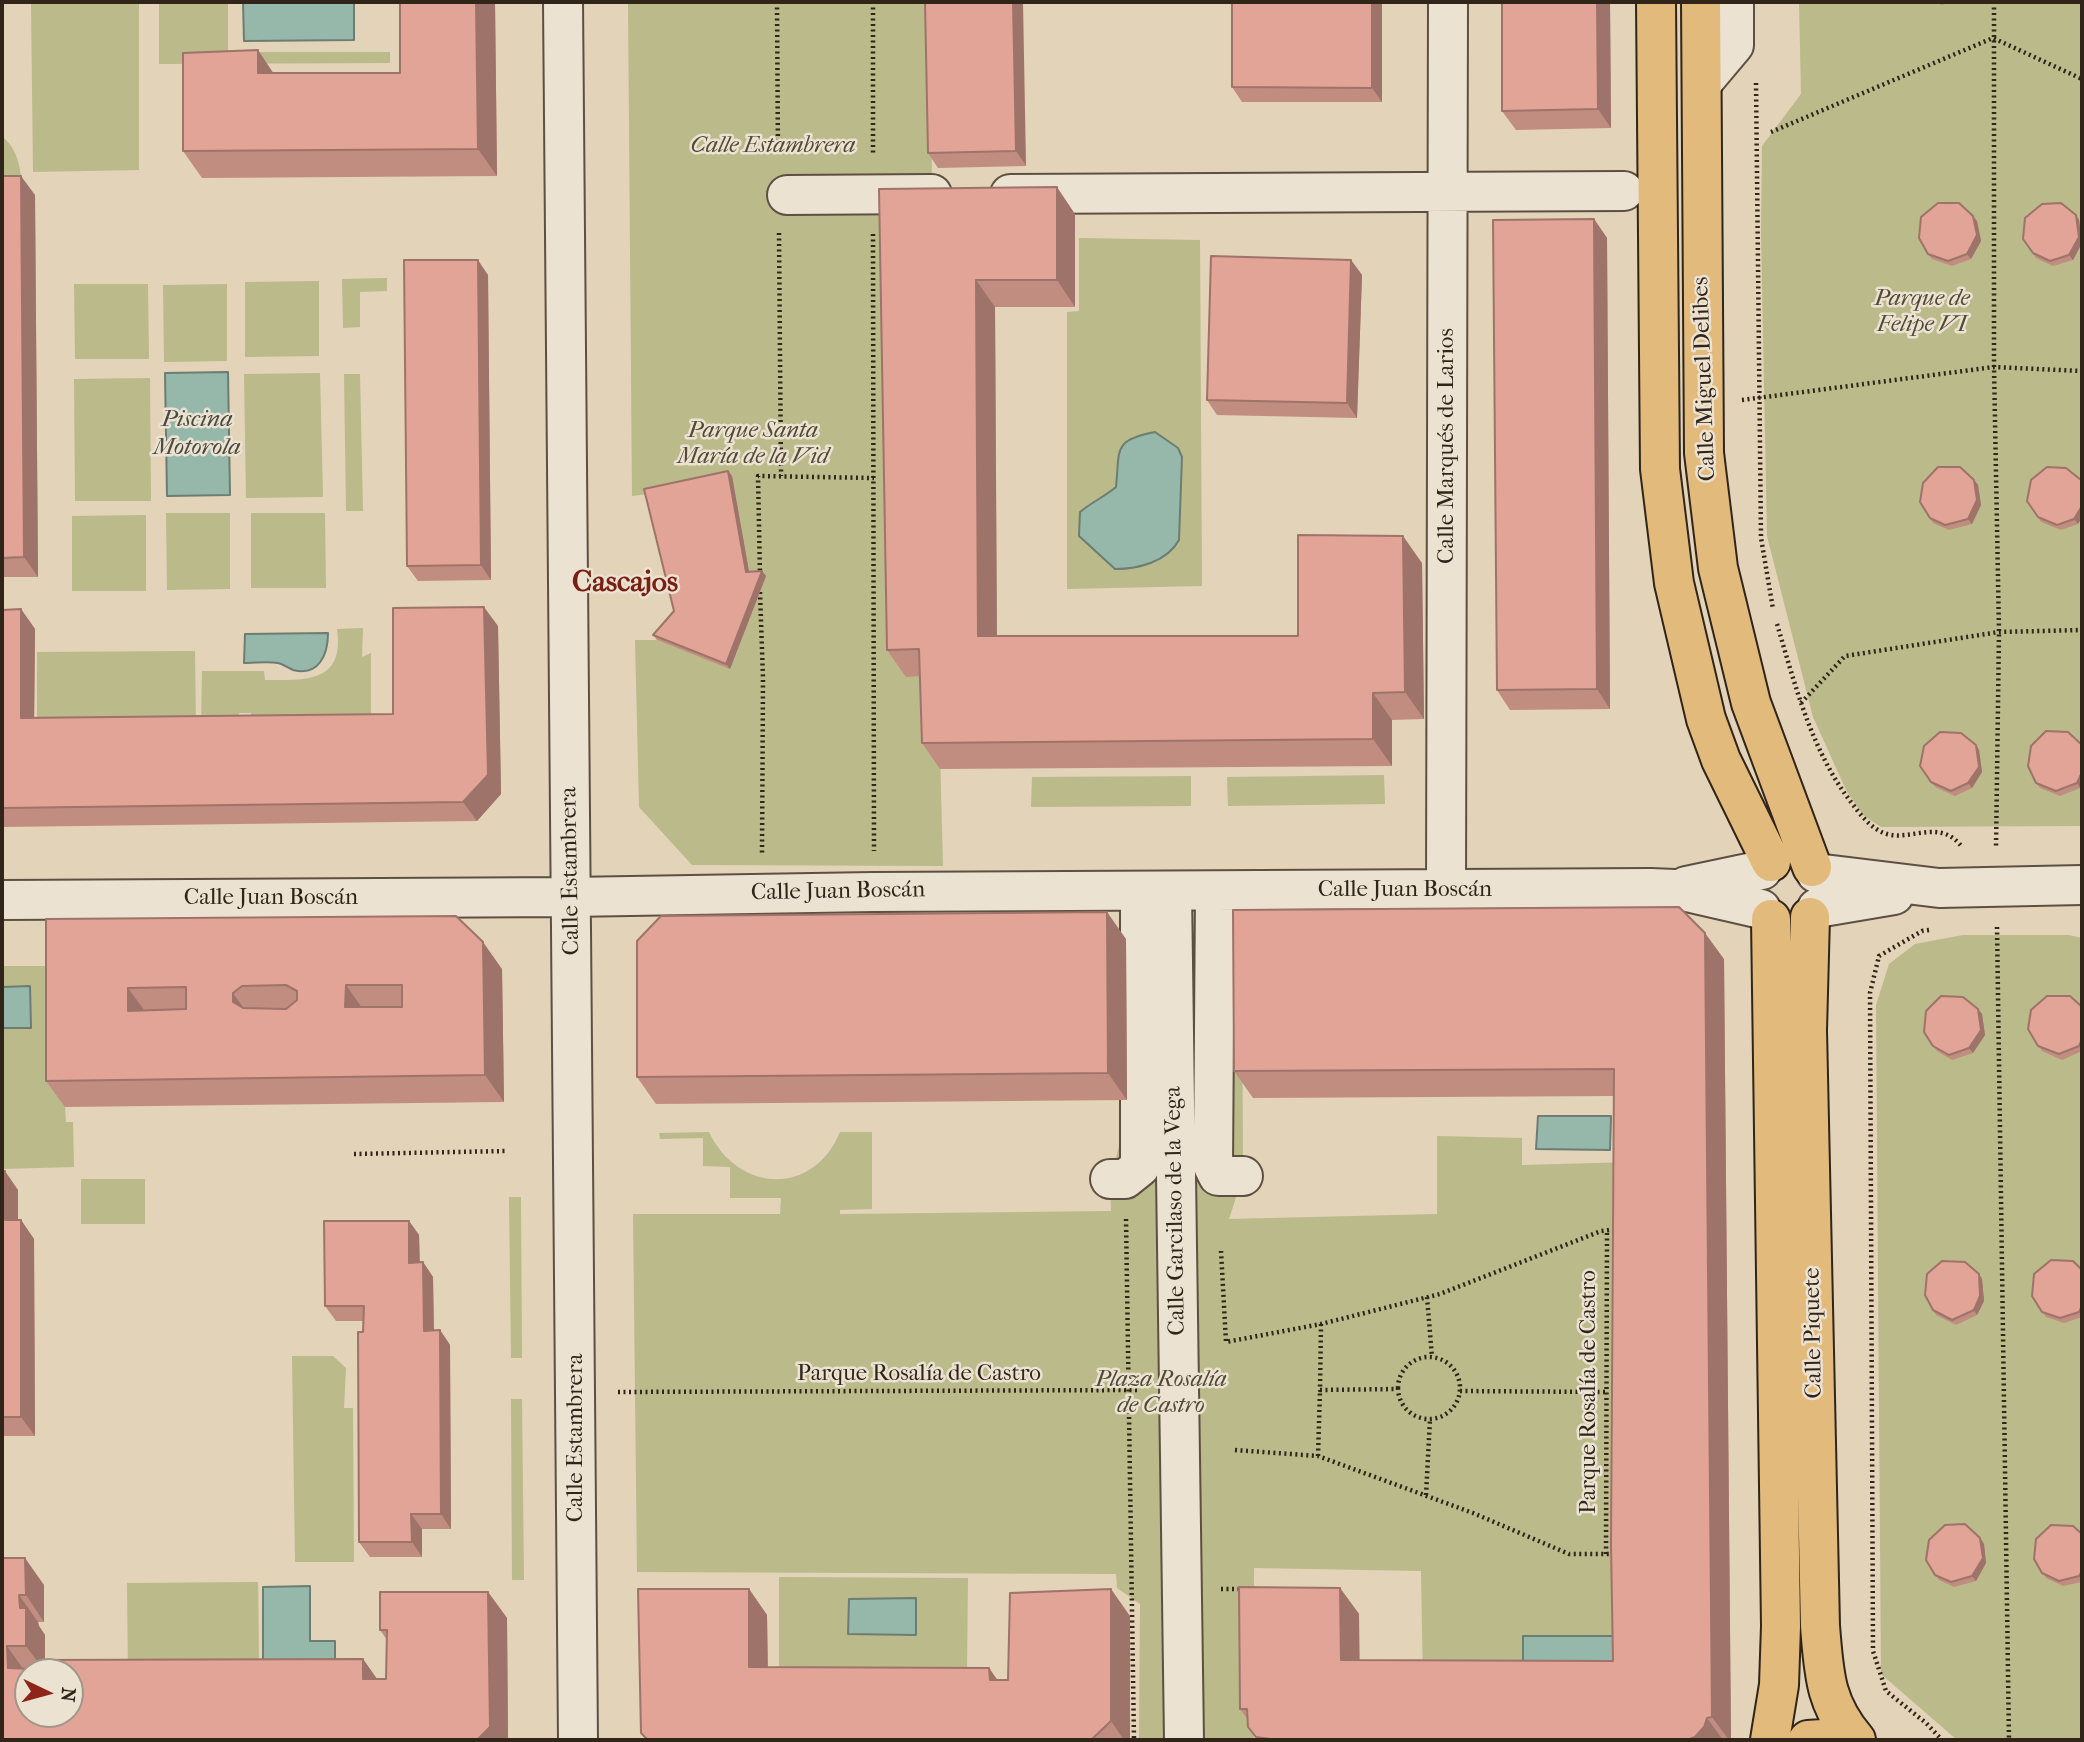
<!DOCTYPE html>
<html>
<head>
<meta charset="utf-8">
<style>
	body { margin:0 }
	#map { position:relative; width:2084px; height:1742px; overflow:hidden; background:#e2d3b9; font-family:"IM FELL French Canon",serif }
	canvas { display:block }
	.frame { position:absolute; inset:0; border:4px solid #31251a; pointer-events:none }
	.north { position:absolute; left:14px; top:1658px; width:70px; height:70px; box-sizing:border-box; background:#ece2d2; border:2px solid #a19688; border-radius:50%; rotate:95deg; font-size:19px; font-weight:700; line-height:28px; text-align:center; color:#31251a }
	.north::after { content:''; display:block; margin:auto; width:24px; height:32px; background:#8f2418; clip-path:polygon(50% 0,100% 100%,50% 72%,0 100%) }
</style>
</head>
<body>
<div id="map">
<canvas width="2084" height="1742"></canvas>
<div class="frame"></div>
<div class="north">N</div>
</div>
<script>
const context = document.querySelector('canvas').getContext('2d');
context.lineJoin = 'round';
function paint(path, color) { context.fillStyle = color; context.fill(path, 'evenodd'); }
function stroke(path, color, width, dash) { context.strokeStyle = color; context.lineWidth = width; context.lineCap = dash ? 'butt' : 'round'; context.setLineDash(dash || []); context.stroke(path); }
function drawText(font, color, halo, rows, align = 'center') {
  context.font = font + ' "IM FELL French Canon",serif'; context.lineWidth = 5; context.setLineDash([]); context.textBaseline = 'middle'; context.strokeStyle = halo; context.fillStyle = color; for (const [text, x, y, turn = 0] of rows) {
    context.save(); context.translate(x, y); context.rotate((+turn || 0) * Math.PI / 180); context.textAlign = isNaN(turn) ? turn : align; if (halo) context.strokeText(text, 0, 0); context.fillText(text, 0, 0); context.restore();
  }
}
paint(new Path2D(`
	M31 2H139V170L33 172Z
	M159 2H228V52H390V63L159 64Z
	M628 2H931L932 216 906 676H938L943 866 692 865 639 807 635 640H657L729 668 750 577 648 494 632 496Z
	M1799 2H2082V826L1881 827 1863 815 1846 790 1813 717 1767 536 1761 234 1762 146 1801 94Z
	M2 136C17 149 20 165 22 184H2Z
	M1079 238 1200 240 1202 586 1067 589V312L1079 311Z
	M387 278V291L360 292V327L343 328 342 279Z
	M319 281V356L245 357V282Z
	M74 284H148L149 359H75Z
	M227 284V361L164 362 163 285Z
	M320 373 323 497 246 498 244 374Z
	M344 374H360L363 511H346Z
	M150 378 151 501H75L74 379Z
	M166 513H230V589L167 590Z
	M251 513H325L326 588H251Z
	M146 515V591H72V516Z
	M363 628 362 657 371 653V728L253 724 251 713H239L238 720 201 725 202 671H264L265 680C304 680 345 684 337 629Z
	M195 651 196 726 37 730V652Z
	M1384 775 1385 804 1228 806 1227 777Z
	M1191 776V806L1031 807 1032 777Z
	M1963 935H2069L2082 938V1740H1957L1881 1674 1876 1005 1889 964 1915 944Z
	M1242 950 1243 1176 1229 1219 1437 1214V1136L1522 1138V1165L1633 1162 1632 1687 1423 1685 1421 1571 1254 1568V1740H1139L1140 1604 1117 1588 1116 1574 637 1572 633 1214H780L781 1198H730V1167L703 1166V1138L660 1139 659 1133 709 1132C738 1193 813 1197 840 1132H872V1209L840 1210V1214L1111 1211 1110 1179 1132 1099V952Z
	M2 966H65V1107L66 1122H73L74 1167 2 1169Z
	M81 1179H145V1224H81Z
	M509 1197H521L522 1358H511Z
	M292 1356H333L346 1368 344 1408H353L354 1562H295Z
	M511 1399H522L524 1580H512Z
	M779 1577 968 1578 967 1668 779 1670Z
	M258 1582 259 1662 128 1674 127 1583Z`), '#baba8a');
const water = new Path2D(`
	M243 2H354V40L244 41Z
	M228 372 230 495 167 496 165 373Z
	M1155 432 1178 448 1182 457 1179 540C1167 562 1138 569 1115 569L1079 536 1080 512C1092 502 1104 497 1116 487 1120 450 1112 440 1155 432Z
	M328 633C328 654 319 677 293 670 288 668 283 664 278 663 268 661 255 663 244 663L245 634Z
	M30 986 31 1028H2V987Z
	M1538 1116H1611L1610 1150 1536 1149Z
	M310 1586V1641H335V1671H263V1587Z
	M916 1598V1635L848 1634 849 1599Z
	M1523 1636H1614V1669H1523Z`);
paint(water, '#95b8ab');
stroke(water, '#6d7d71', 2);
const minor = new Path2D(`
	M563 2 578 1740
	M1702 83 1734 45V2
	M1010 194 1624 191
	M787 195 932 194
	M1816 873 1939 888 2082 885
	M1686 886 1762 870
	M1446 890 1448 2
	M1215 891 1213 1166 1218 1176H1243
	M1172 892 1184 1740
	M2 900 570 897 873 892 1651 888 1674 889 1761 909
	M1817 908 1894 895
	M1110 1179H1125L1140 1167V891`);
const major = new Path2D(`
	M1656 2 1660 469 1674 583 1706 719 1721 760 1771 862
	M1701 2 1704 453 1718 568 1751 703 1812 867
	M1810 917 1807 1030 1820 1626C1824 1672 1824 1703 1856 1740
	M1770 1740 1779 1685 1781 1626 1771 919
	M1808 1740 1837 1738 1848 1740`);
stroke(minor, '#5d5042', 42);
stroke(major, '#31251a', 42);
stroke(new Path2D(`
	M777 2 778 156
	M873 2V155
	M1994 2V367L1999 632 1996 848
	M1756 83 1761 538 1773 609
	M1771 132 1993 38 2082 79
	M779 233 781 476
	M873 234 874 851
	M1742 400 1994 367 2082 371
	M760 576 758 476 874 478
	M760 592 763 678 762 854
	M1777 624C1796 688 1812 753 1854 806 1862 817 1873 830 1887 834 1912 841 1940 818 1962 847
	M1801 703 1845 656 1999 632 2082 630
	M1997 927 2009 1740
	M1929 930 1922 931 1879 956 1870 993 1873 1651 1886 1691 1926 1723 1942 1740
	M354 1154 506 1151
	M1126 1219 1134 1740
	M1221 1251 1226 1342 1321 1324 1440 1294 1601 1231 1617 1229
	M1427 1297 1432 1357
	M1321 1324 1320 1390 1397 1389
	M1398 1388a31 31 0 1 1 62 0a31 31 0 1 1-62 0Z
	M1460 1391 1606 1392
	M618 1392 1138 1390
	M1235 1450 1318 1456 1473 1513 1569 1554H1618
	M1318 1456 1320 1390
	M1426 1495 1430 1419
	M1606 1554 1607 1230
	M1221 1589H1238`), '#31251a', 4.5, [2, 3.5]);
stroke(minor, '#ece2d2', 38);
stroke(major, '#e1ba7c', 38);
paint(new Path2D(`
	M400 2H495L497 176 202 178 183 151 274 73H400Z
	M925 2 1026 166 938 168 928 153Z
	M1232 2H1382V102H1242L1232 87Z
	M1502 2H1610L1611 128 1516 130 1502 111Z
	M1935 2H1950L1942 5Z
	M2 176 35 195 38 577H2Z
	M879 189 1075 214V307H995L997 636H1298L1422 563 1424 719 1392 720V766L940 769 922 743 920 676 906 677 887 650Z
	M2076 215 2079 220 2082 243 2073 260 2053 266 2036 258 2023 239Z
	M1594 219 1607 238 1610 709 1510 710 1497 690Z
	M1977 221 1981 241 1971 259 1952 266 1932 259 1928 254Z
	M1351 260 1362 275 1357 418 1217 415 1207 400Z
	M488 275 491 580 418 581 407 566Z
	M732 476 749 572 762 571 766 576 730 669 657 640 653 635 674 611Z
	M1974 480 1978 485 1981 505 1972 524 1949 530 1933 523 1920 502Z
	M2081 480 2082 481V517L2078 524 2061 530 2041 522 2027 501Z
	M21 609 35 629 34 717 393 714 498 626 501 794 477 821 2 827V610Z
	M1976 745 1979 750 1982 772 1972 788 1955 796 1935 787 1920 766Z
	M2082 745V784L2080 788 2060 796 2040 788 2036 783Z
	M46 919 502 969 504 1102 65 1107 46 1081Z
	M1126 939 1127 1100 656 1104 637 1077Z
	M1724 959 1731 1740H1257L1248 1727V1720L1240 1709 1340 1588 1359 1614V1660L1613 1661 1614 1096 1253 1098 1234 1071Z
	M2082 1007V1051L2062 1060 2042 1051 2028 1029Z
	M1978 1009 1982 1014 1985 1035 1973 1053 1952 1060 1937 1051 1924 1032Z
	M2 1171 18 1190V1220H21L34 1239 35 1436H2Z
	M409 1221 419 1235 420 1263 423 1262 433 1277 434 1331 440 1330 450 1345 451 1529H422V1557H370L359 1542 364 1321H336L325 1306Z
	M2082 1270V1317L2064 1323 2046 1317 2032 1296Z
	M1979 1274 1982 1279 1984 1301 1977 1315 1956 1325 1936 1315 1933 1310Z
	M2082 1534V1582L2063 1586 2046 1578 2034 1559Z
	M1980 1538 1984 1544 1986 1563 1976 1581 1954 1587 1939 1580 1926 1560Z
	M2 1558 44 1585V1622H38L39 1626 45 1635V1660L363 1659 377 1679H386L387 1640 380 1630 488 1592 507 1618 508 1740H2Z
	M749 1589 767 1615 768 1667 989 1668 997 1680H1008L1130 1616V1740H646L641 1733Z`), '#c28d81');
paint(new Path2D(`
	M476 2H495L497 176 478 149Z
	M1013 2H1023L1026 166 1016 151Z
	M1372 2H1382V102L1372 88Z
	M1597 2H1610L1611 128 1598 109Z
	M258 50 276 77 258 73Z
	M21 176 35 195 38 577 24 557Z
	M1057 187 1075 214V307L1057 280Z
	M2076 215 2079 220 2082 243 2073 260 2069 255Z
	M1973 216 1977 221 1981 241 1971 259 1967 254Z
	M1594 219 1607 238 1610 709 1597 689Z
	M478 260 488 275 491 580 481 565Z
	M1351 260 1362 275 1357 418 1347 403Z
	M976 280 995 307 997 663 978 636Z
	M728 471 732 476 750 577 746 572Z
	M1974 480 1978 485 1981 505 1972 524 1968 519Z
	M2082 506V517L2078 524 2074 519Z
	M1403 536 1422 563 1424 719 1405 692Z
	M762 571 766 576 730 669 726 664Z
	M484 607 498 626 501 794 477 821 463 802Z
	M21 609 35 629 34 737 21 718Z
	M1373 693 1392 720V766L1373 739Z
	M1976 745 1979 750 1982 772 1972 788 1968 783Z
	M2082 772V784L2080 788 2077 783Z
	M1107 912 1126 939 1127 1100 1108 1073Z
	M1705 933 1724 959 1731 1740H1729L1712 1717Z
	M483 942 502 969 504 1102 485 1075Z
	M346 985 365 1012 345 1007Z
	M128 988 147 1014 128 1011Z
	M233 993 252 1020 233 1002Z
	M1978 1009 1982 1014 1985 1035 1973 1053 1969 1048Z
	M5 1171 18 1190V1239L5 1220Z
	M21 1220 34 1239 35 1436 21 1417Z
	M409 1221 419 1235 420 1278 409 1263Z
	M423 1262 433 1277 434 1345 424 1331Z
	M1979 1274 1982 1279 1984 1301 1977 1315 1974 1310Z
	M440 1330 450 1345 451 1529 441 1514Z
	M411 1514 422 1529V1557L412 1542Z
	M1980 1538 1984 1544 1986 1563 1976 1581 1972 1576Z
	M25 1558 44 1585V1622L26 1595Z
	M2082 1571V1582L2079 1576Z
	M1340 1588 1359 1614 1360 1687 1341 1660Z
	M749 1589 767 1615 768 1694 749 1667Z
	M1111 1589 1130 1616V1740H1124L1111 1721Z
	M488 1592 507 1618 508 1740H477Z
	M19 1595 38 1622 39 1626 45 1635V1672L26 1646Z
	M7 1646 26 1673 8 1668Z
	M363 1659 382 1686 363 1679Z
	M989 1668 1008 1695 990 1680Z
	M1707 1718 1723 1740H1697L1695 1737Z`), '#9e7369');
const building = new Path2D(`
	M400 2H476L478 149 183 151V53L258 50V73H400Z
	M925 2H1013L1016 151 928 153Z
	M1232 2H1372V88L1232 87Z
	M1502 2H1597L1598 109 1502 111Z
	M2 176H21L24 557 2 558Z
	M1057 187V280H976L978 636H1298V535L1403 536 1405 692 1373 693V739L922 743 919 649 887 650 879 189Z
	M1938 203H1959L1973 216 1977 235 1967 254 1948 261 1928 254 1919 238 1921 217Z
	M2061 203 2076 215 2079 237 2069 255 2050 261 2033 253 2023 239 2025 218 2042 204Z
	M1594 219 1597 689 1497 690 1493 220Z
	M1211 256 1351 260 1347 403 1207 400Z
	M404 260H478L481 565 407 566Z
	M1938 467H1960L1974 480 1977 500 1968 519 1945 525 1930 518 1920 502 1923 483Z
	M2047 467 2066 468 2081 480 2082 506 2074 519 2057 525 2038 517 2027 501 2031 480Z
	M728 471 746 572 762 571 726 664 653 635 674 611 644 489Z
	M484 607 488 775 463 802 2 808V610L21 609V718L393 714V608Z
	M2046 731 2068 732 2082 745V772L2077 783 2056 791 2036 783 2028 766 2031 746Z
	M1940 732 1961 733 1976 745 1979 767 1968 783 1951 791 1931 782 1920 766 1924 746Z
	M1679 907 1705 933 1712 1717 1707 1718 1704 1727 1695 1737 1687 1740H1278L1256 1737 1248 1727 1247 1709H1240L1239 1587 1340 1588 1341 1660 1613 1661 1611 1546 1614 1069 1234 1071 1233 910Z
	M1107 912 1108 1073 637 1077V941L661 916Z
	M456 916 483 942 485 1075 46 1081V919ZM286 985 297 991V1000L286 1009 243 1008 233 1002V993L242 986ZM346 985H402V1007H345ZM186 987V1009L128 1011V988Z
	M1941 996 1963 997 1978 1009 1981 1030 1969 1048 1949 1055 1933 1046 1924 1032 1926 1011Z
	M2047 996H2070L2082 1007V1039L2079 1046 2059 1054 2038 1046 2028 1029 2031 1010Z
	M2 1171H5V1220H21V1417H2Z
	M324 1221H409V1263L423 1262 424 1331 440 1330 441 1514H411L412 1542H359L358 1332H363L364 1306H325Z
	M2051 1260 2073 1261 2082 1270V1306L2079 1312 2060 1318 2042 1312 2032 1296 2034 1274Z
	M1942 1261 1965 1262 1979 1274 1980 1296 1974 1310 1952 1320 1933 1310 1925 1295 1927 1274Z
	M1965 1524 1980 1538 1983 1558 1972 1576 1951 1582 1935 1575 1926 1560 1929 1540 1945 1525Z
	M2051 1525 2073 1526 2082 1534V1571L2079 1576 2059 1581 2042 1573 2034 1559 2036 1539Z
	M2 1558H25L26 1595H19L20 1608H26V1646H7L8 1668 32 1669 39 1660 363 1659V1679H386L387 1630H380V1592H488L490 1727 477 1740H2ZM28 1672H70V1714H28Z
	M638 1589H749V1667L989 1668 990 1680H1008L1010 1593 1111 1589V1721L1091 1740H648L641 1733Z`);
paint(building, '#e1a496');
stroke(building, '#9e7369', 2);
drawText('italic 23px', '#534a36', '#ece2d2', [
	["Calle Estambrera",773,146],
	["Parque de",1922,299],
	["Felipe VI",1922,325],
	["Parque Santa",753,431],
	["María de la Vid",753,457],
	["Plaza Rosalía",1161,1380],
	["de Castro",1161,1406]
]);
drawText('23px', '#31251a', '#ece2d2', [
	["Calle Miguel Delibes",1705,379,-92],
	["Calle Marqués de Larios",1447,446,-90],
	["Calle Estambrera",571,871,-91],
	["Calle Juan Boscán",1405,890],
	["Calle Juan Boscán",838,892,-1],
	["Calle Juan Boscán",271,898],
	["Calle Garcilaso de la Vega",1176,1211,-91],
	["Calle Piquete",1814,1333,-91],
	["Parque Rosalía de Castro",919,1374],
	["Parque Rosalía de Castro",1589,1392,-90],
	["Calle Estambrera",576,1438,-90]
]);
drawText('italic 24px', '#4a4a3e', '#ece2d2', [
	["Piscina",197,420],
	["Motorola",197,448]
]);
drawText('bold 30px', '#7a1f14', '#ece2d2', [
	["Cascajos",625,584]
]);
</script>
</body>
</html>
